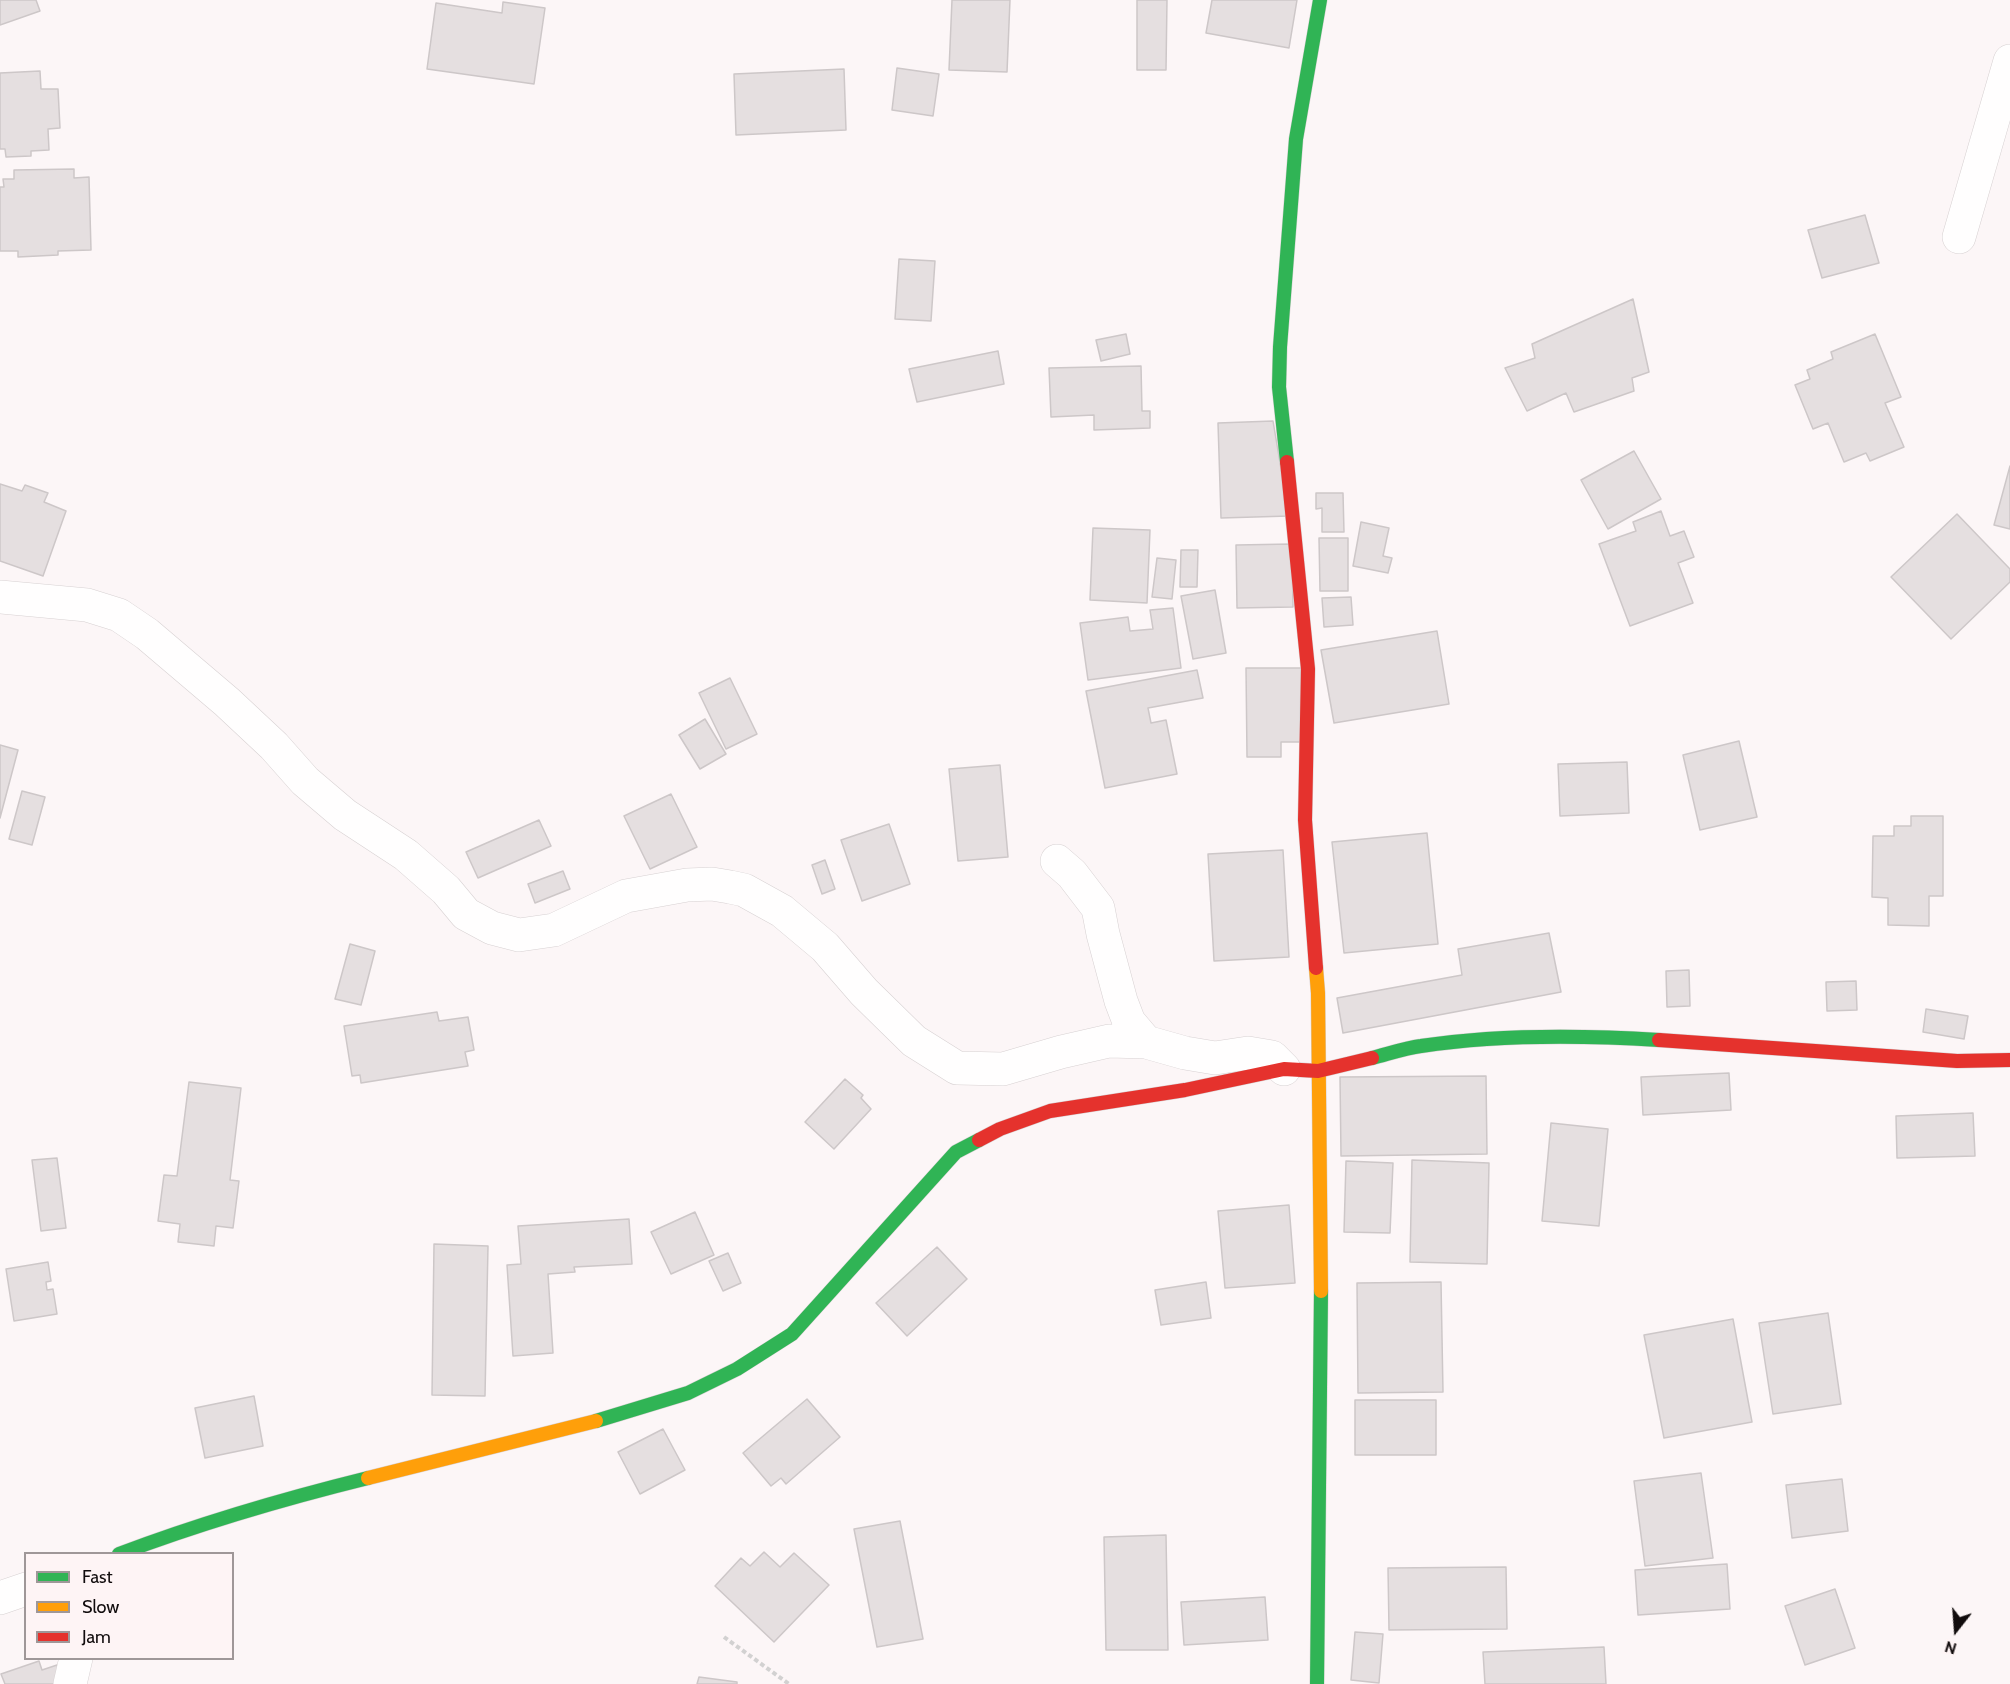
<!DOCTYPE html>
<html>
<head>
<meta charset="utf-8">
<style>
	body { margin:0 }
	#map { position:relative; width:2010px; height:1684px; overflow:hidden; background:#fcf6f7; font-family:Cabin,sans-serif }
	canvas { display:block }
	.legend { position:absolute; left:24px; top:1552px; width:210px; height:108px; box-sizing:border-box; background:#fef4f5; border:2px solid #9f9798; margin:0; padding:8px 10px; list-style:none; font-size:18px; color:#110c0d }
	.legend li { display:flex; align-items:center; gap:12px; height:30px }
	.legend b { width:30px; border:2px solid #9f9798 }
	.north { position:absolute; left:1926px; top:1600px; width:60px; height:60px; -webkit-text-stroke:4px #fef4f5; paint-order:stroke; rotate:197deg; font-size:16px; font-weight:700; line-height:24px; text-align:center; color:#110c0d }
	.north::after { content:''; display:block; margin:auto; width:21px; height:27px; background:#110c0d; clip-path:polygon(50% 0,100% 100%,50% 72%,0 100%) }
</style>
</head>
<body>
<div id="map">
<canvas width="2010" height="1684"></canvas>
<ul class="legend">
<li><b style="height:8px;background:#30b455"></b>Fast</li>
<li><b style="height:8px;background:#ff9f0a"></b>Slow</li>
<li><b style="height:8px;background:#e5322d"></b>Jam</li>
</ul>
<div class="north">N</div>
</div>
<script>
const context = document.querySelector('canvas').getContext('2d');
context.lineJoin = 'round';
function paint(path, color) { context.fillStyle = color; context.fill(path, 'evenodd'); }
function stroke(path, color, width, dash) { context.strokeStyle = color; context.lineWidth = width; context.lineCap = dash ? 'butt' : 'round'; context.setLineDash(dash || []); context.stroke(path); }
const building = new Path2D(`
	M0 0H36L40 11 0 25Z
	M952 0H1010L1007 72 949 70Z
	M1137 0H1167L1166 70H1137Z
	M1212 0H1297L1289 48 1206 33Z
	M503 2 545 8 534 84 427 69 436 3 502 13Z
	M897 68 939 74 933 116 892 110Z
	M844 69 846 130 736 135 734 74Z
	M40 71 41 89H58L60 128 48 129 49 150 31 151V156L6 157 5 149H0V73Z
	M74 169V178L89 177 91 250 58 251V255L18 257V251H0V187H4L3 179H14V170Z
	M1865 215 1879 263 1822 278 1808 230Z
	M899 259 935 261 931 321 895 319Z
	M1633 299 1649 372 1632 378 1634 391 1574 412 1566 393 1527 411 1505 368 1535 358 1532 344Z
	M1126 334 1130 354 1101 361 1096 340Z
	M1875 334 1901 397 1885 403 1904 447 1870 461 1866 453 1844 462 1828 423 1813 429 1795 385 1810 379 1807 370 1833 359 1831 352Z
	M998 351 1004 384 917 402 909 369Z
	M1141 366 1142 411H1150V428L1094 430V415L1051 417 1049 368Z
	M1273 421 1289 516 1221 518 1218 423Z
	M1634 451 1661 499 1608 529 1581 480Z
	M2010 466V529L1994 525Z
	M0 484 22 491 25 485 48 493 44 502 66 511 43 576 0 561Z
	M1316 493H1343L1344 532H1322V508L1316 509Z
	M1661 511 1670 536 1684 531 1694 557 1678 563 1693 603 1630 626 1599 544 1636 531 1633 522Z
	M1957 514 2010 569V582L1951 639 1891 577Z
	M1361 522 1389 528 1383 556 1392 558 1388 573 1353 566Z
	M1093 528 1150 530 1147 603 1090 600Z
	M1319 538H1348V591H1320Z
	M1292 544 1293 607 1237 608 1236 545Z
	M1181 550H1198L1197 587H1180Z
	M1157 558 1176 560 1172 599 1152 597Z
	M1215 590 1226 653 1193 659 1181 596Z
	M1351 597 1353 625 1324 627 1322 598Z
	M1173 608 1181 668 1088 680 1080 623 1128 617 1130 631 1153 629 1150 610Z
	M1437 631 1449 704 1334 723 1321 650Z
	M1246 668H1301V742H1281V757H1247Z
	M1197 670 1203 698 1148 708 1151 723 1166 720 1177 774 1105 788 1086 691Z
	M730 678 757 734 726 749 699 693Z
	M705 719 726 754 700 769 679 735Z
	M1739 741 1757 817 1700 830 1683 755Z
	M0 745 18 750 0 818Z
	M1627 762 1629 813 1560 816 1558 764Z
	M1000 765 1008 857 958 861 949 769Z
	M22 791 45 797 32 845 9 839Z
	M671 794 697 847 650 869 624 816Z
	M1911 816H1943V896H1929V926L1888 925V898L1872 897 1873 836H1894V826H1911Z
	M539 820 551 846 478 878 466 852Z
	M889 824 910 884 862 901 841 840Z
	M1427 833 1438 944 1344 953 1332 842Z
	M1283 850 1289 957 1214 961 1208 854Z
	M825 860 835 889 822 894 812 865Z
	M563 871 570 889 535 903 528 884Z
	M1549 933 1561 992 1343 1033 1337 998 1462 975 1458 949Z
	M350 944 375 951 361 1005 335 999Z
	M1689 970 1690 1006 1667 1007 1666 971Z
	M1856 981 1857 1010 1827 1011 1826 982Z
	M1926 1009 1968 1016 1964 1039 1923 1032Z
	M437 1012 439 1021 468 1017 474 1050 465 1052 468 1066 361 1083 360 1075 352 1076 344 1026Z
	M1729 1073 1731 1110 1643 1115 1641 1077Z
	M1486 1076 1487 1154 1341 1156 1340 1077Z
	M845 1079 863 1095 861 1098 871 1109 834 1149 805 1122Z
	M189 1082 241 1088 230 1180 239 1181 233 1228 216 1226 214 1246 178 1242 180 1224 158 1221 164 1175 177 1176Z
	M1973 1113 1975 1156 1897 1158 1896 1116Z
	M1551 1123 1608 1129 1599 1226 1542 1221Z
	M57 1158 66 1228 41 1231 32 1160Z
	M1412 1160 1489 1163 1487 1264 1410 1262Z
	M1346 1161 1393 1163 1390 1233 1344 1232Z
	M1289 1205 1295 1283 1225 1288 1218 1211Z
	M695 1212 714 1255 671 1274 651 1232Z
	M629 1219 632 1264 574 1267 575 1272 548 1274 553 1353 513 1356 507 1265 521 1264 518 1226Z
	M434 1244 488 1246 485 1396 432 1395Z
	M937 1247 967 1279 907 1336 876 1303Z
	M728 1253 741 1283 723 1291 709 1261Z
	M48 1262 51 1281 46 1282 47 1290 53 1289 57 1314 14 1321 6 1269Z
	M1206 1282 1211 1318 1161 1325 1155 1290Z
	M1441 1282 1443 1392 1358 1393 1357 1283Z
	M1828 1313 1841 1404 1773 1414 1759 1323Z
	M1733 1319 1752 1422 1664 1438 1644 1335Z
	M254 1396 263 1446 205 1458 195 1408Z
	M807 1399 840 1437 786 1484 781 1478 771 1486 743 1453Z
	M1355 1400H1436V1455H1355Z
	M663 1429 685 1470 640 1494 618 1452Z
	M1701 1473 1713 1558 1645 1566 1634 1481Z
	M1842 1479 1848 1531 1792 1538 1786 1485Z
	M900 1521 923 1639 877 1647 854 1529Z
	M1166 1535 1168 1650H1106L1104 1537Z
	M764 1552 780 1567 794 1553 829 1585 774 1642 715 1586 741 1558 750 1566Z
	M1727 1564 1730 1609 1638 1615 1635 1570Z
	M1506 1567 1507 1629 1389 1630 1388 1568Z
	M1835 1589 1855 1648 1805 1665 1785 1606Z
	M1265 1597 1268 1640 1184 1645 1181 1602Z
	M1355 1632 1383 1634 1379 1683 1351 1680Z
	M1604 1647 1606 1684H1485L1483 1652Z
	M39 1661 42 1670 57 1665 63 1684H5L1 1674Z
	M699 1677 737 1682V1684H697Z`);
paint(building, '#e5dfe0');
stroke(building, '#cdc7c8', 1.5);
const street = new Path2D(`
	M1959 237 2010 61
	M0 597 87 605 119 615 147 634 227 702 274 746 305 781 345 815 406 855 446 890 466 914 492 928 519 935 554 930 626 896 687 885 712 884 730 887 744 890 782 911 825 947 864 992 914 1041 957 1068 1003 1069 1061 1052 1109 1041 1146 1042 1185 1053 1215 1058 1248 1053 1272 1057 1284 1069
	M1057 861 1072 874 1098 908 1103 934 1121 1001 1129 1022 1146 1042
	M0 1598 26 1589
	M70 1684 76 1658`);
const fast = new Path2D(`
	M1287 462 1279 387 1280 347 1296 139 1320 0
	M1372 1058C1388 1054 1405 1048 1421 1046 1500 1034 1580 1035 1659 1040
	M596 1421 688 1393 737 1369 792 1334 956 1152 979 1140
	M119 1554C201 1523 283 1499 368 1478
	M1317 1684 1321 1291`);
const slow = new Path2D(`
	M1316 968 1318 993 1321 1291
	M368 1478 596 1421`);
const jam = new Path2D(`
	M1287 462 1308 669 1305 820 1316 968
	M1659 1040 1957 1061 2010 1060
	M979 1140 1000 1129 1050 1111 1185 1090 1284 1069 1318 1071 1372 1058`);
stroke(street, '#d7d1d2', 34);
stroke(fast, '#d7d1d2', 15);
stroke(slow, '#d7d1d2', 15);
stroke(jam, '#d7d1d2', 15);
stroke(new Path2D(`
	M724 1637 789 1684`), '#d2d1d1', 4, [4.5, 3]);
stroke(street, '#fffefe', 33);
stroke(fast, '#30b455', 14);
stroke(slow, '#ff9f0a', 14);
stroke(jam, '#e5322d', 14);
</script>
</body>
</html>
